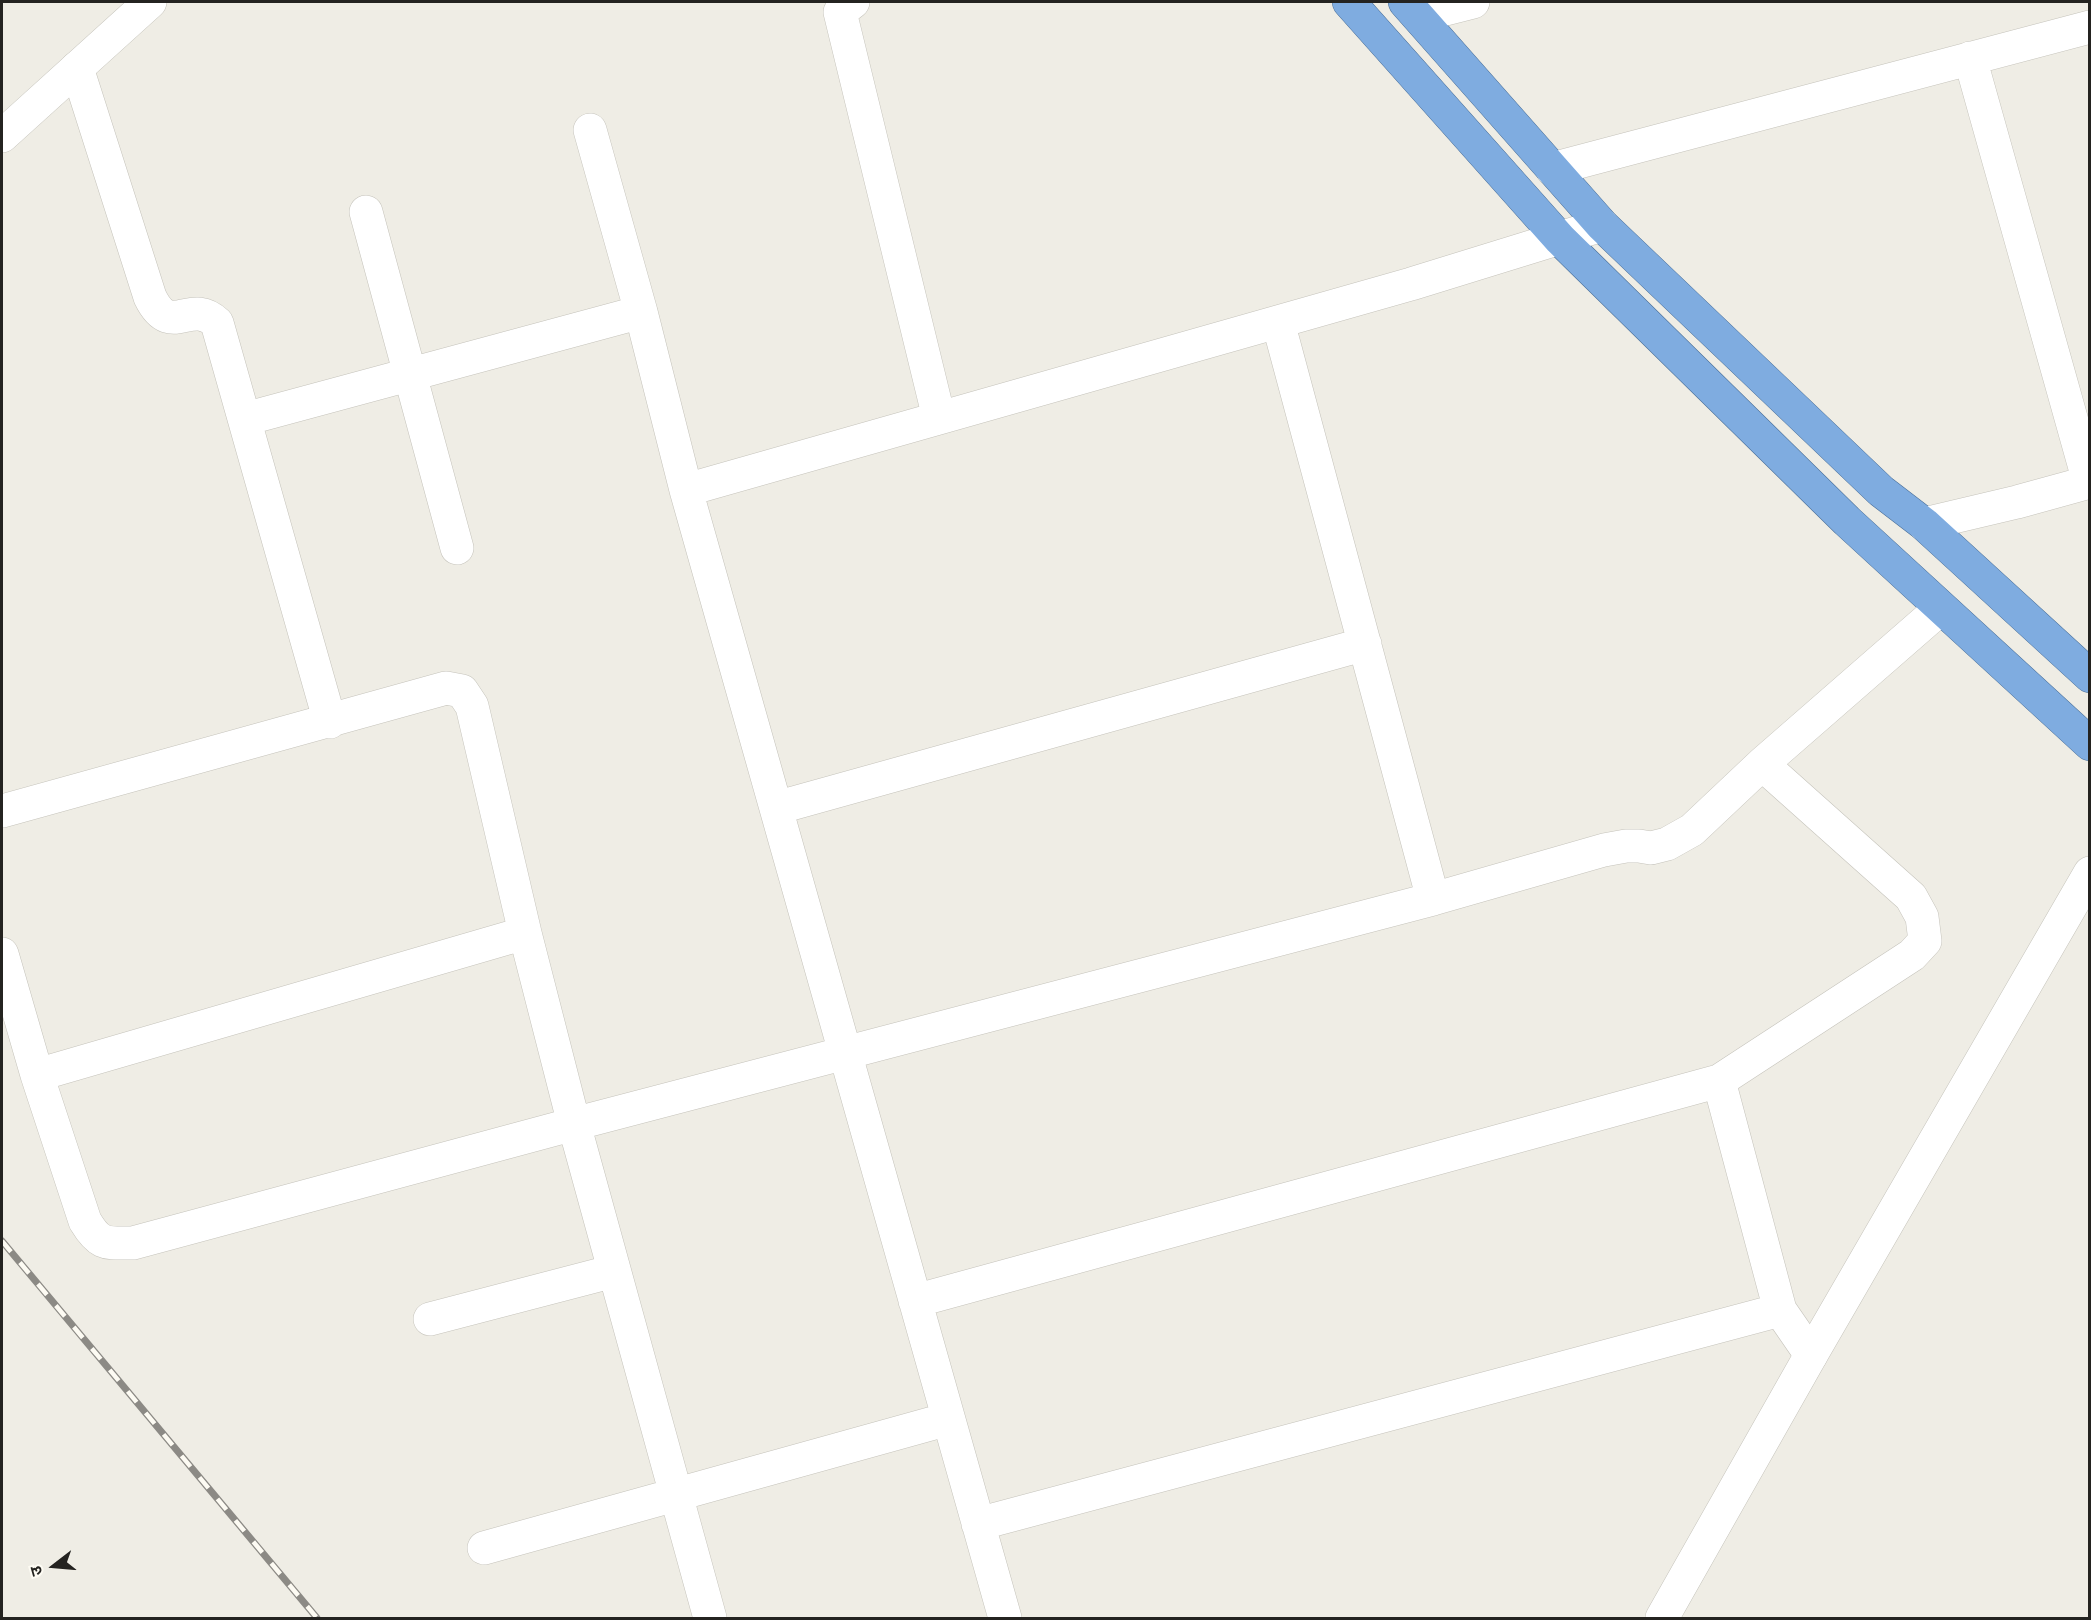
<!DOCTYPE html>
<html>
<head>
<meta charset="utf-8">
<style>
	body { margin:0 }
	#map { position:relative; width:2091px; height:1620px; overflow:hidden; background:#efede5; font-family:"Work Sans","Noto Sans Devanagari",sans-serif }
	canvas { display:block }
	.frame { position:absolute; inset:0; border:3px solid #242320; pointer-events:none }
	.north { position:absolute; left:24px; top:1536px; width:60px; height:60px; -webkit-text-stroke:4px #fdfbf3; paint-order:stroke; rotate:254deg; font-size:16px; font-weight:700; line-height:24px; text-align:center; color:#242320 }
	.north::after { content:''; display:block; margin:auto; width:21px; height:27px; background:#242320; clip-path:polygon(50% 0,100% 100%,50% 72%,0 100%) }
</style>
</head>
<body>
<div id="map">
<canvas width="2091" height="1620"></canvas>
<div class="frame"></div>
<div class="north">उ</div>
</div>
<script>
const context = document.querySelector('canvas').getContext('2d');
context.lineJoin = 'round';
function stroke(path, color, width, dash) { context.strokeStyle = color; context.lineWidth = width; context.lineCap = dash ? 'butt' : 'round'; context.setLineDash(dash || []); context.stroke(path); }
const minor = new Path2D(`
	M853 2 840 12 939 418
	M1418 16 1473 2
	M1970 58 2089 482
	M77 68 150 297C171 340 190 297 217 323L330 722
	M590 130 641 312 686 490 1005 1618
	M1552 169 2090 27
	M366 212 457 548
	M1278 322 1433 899
	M245 419 641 312
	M686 490 1411 284 1602 225
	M1924 524 2017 502 2090 482
	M776 808 1365 644
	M2 811 446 688 462 691 472 706 525 933 574 1124 710 1618
	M2 954 37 1075 85 1221C100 1246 106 1243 133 1243L574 1124 1433 899 1604 850 1626 846H1639L1651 848 1667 844 1692 830 1762 764 1941 608
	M37 1075 525 933
	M1719 1081 1780 1310 1811 1355
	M915 1301 1719 1081 1912 955 1925 941 1922 917 1911 897 1762 764
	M430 1319 614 1271
	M978 1524 1780 1310
	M484 1548 948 1419`);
const tertiary = new Path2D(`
	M1662 1618 1811 1355 2090 873`);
const secondary = new Path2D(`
	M2 136 150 2`);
const trunk = new Path2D(`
	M1349 2 1560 239 1847 521 2090 744
	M1405 2 1602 225 1881 491 1924 524 2090 676`);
stroke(minor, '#c5c3bb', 34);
stroke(tertiary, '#c5c3bb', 34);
stroke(secondary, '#c5c3bb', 34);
stroke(trunk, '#4a6f98', 34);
stroke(minor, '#fff', 33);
stroke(tertiary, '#fff', 33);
stroke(secondary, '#fff', 33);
stroke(trunk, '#7face0', 33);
const rail = new Path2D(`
	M2 1241 317 1618`);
stroke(rail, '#8c8a85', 7);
stroke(rail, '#fdfbf3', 4.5, [14]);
</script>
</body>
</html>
